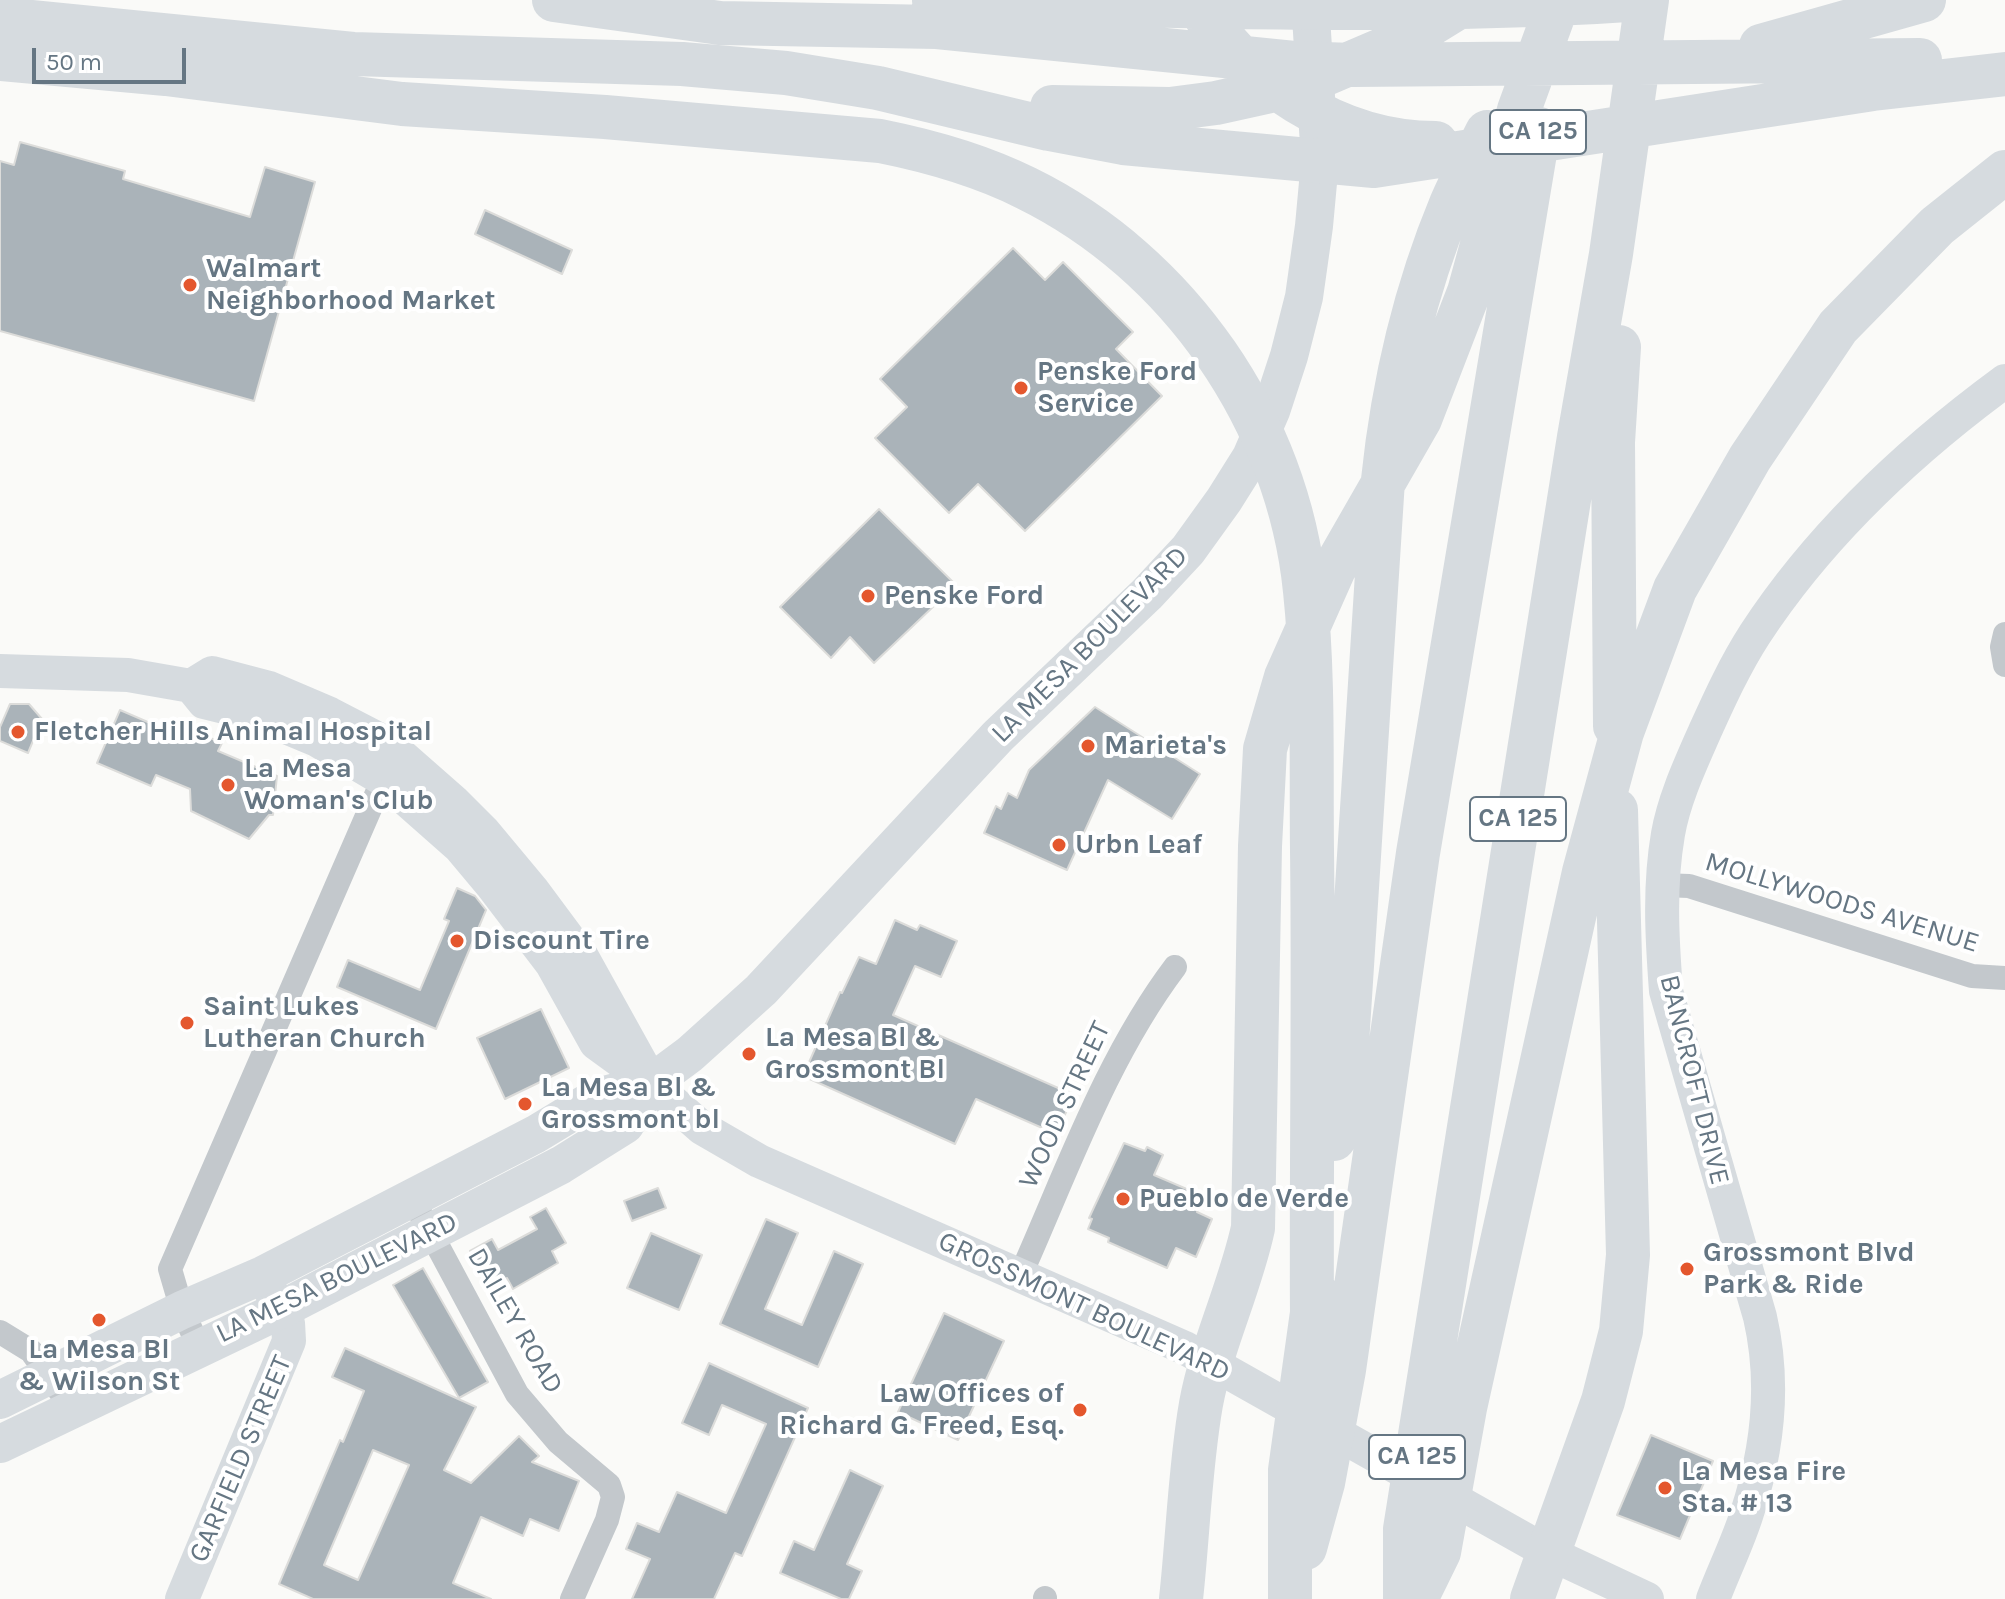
<!DOCTYPE html>
<html>
<head>
<meta charset="utf-8">
<style>
	body { margin:0 }
	#map { position:relative; width:2005px; height:1599px; overflow:hidden; background:#fafaf8; font-family:Karla,sans-serif }
	canvas { display:block }
	.scale { position:absolute; left:32px; top:48px; width:154px; height:36px; box-sizing:border-box; border:4px solid #657683; border-top:0; padding-left:10px; font-size:24px; line-height:28px; white-space:nowrap; color:#657683; -webkit-text-stroke:6px #fff; paint-order:stroke }
</style>
</head>
<body>
<div id="map">
<canvas width="2005" height="1599"></canvas>
<div class="scale">50 m</div>
</div>
<script>
const context = document.querySelector('canvas').getContext('2d');
context.lineJoin = 'round';
function paint(path, color) { context.fillStyle = color; context.fill(path, 'evenodd'); }
function stroke(path, color, width, dash) { context.strokeStyle = color; context.lineWidth = width; context.lineCap = dash ? 'butt' : 'round'; context.setLineDash(dash || []); context.stroke(path); }
function drawText(font, color, halo, rows, align = 'center') {
  context.font = font + ' Karla,sans-serif'; context.lineWidth = 8; context.setLineDash([]); context.textBaseline = 'middle'; context.strokeStyle = halo; context.fillStyle = color; for (const [text, x, y, turn = 0] of rows) {
    context.save(); context.translate(x, y); context.rotate((+turn || 0) * Math.PI / 180); context.textAlign = isNaN(turn) ? turn : align; if (halo) context.strokeText(text, 0, 0); context.fillText(text, 0, 0); context.restore();
  }
}
const building = new Path2D(`
	M20 142 125 171 123 179 250 217 265 167 315 182 254 401 0 331V161L14 165Z
	M485 210 572 250 562 274 475 234Z
	M1013 248 1045 280 1063 262 1133 332 1116 349 1162 396 1025 531 978 484 949 513 875 438 907 407 880 379Z
	M879 509 956 585 874 663 850 637 831 658 780 607Z
	M10 704H29L42 719 28 753 0 741V727Z
	M1095 707 1200 774 1172 819 1108 780 1067 870 984 833 996 806 1001 809 1008 793 1017 798 1029 770Z
	M120 710 187 739H191L194 731 222 743 218 751 277 776 273 815H269L249 839 191 811 190 789 156 775 151 786 97 763Z
	M457 888 475 896 486 910 436 1029 337 987 348 960 420 990 449 921 444 919Z
	M895 920 917 930 920 925 957 941 941 977 915 966 893 1015 1074 1095 1056 1134 976 1099 955 1144 803 1076 840 992 842 993 859 957 876 964Z
	M541 1009 569 1068 505 1099 477 1038Z
	M1124 1143 1145 1151 1147 1147 1163 1155 1154 1175 1203 1196 1197 1212 1212 1219 1196 1257 1176 1248 1167 1268 1108 1242 1109 1238 1088 1229 1092 1219 1089 1218Z
	M658 1188 666 1208 632 1221 624 1201Z
	M546 1208 566 1243 552 1251 558 1263 513 1289 507 1278 490 1288 470 1251 492 1239 498 1250 537 1229 530 1217Z
	M766 1219 798 1233 765 1309 802 1325 834 1251 863 1264 818 1367 720 1324Z
	M651 1233 702 1255 679 1310 627 1288Z
	M423 1268 488 1382 459 1398 393 1285Z
	M944 1313 1004 1341 958 1440 898 1412Z
	M345 1348 476 1407 444 1470 471 1483 519 1436 539 1456 532 1462 579 1481 559 1531 530 1519 523 1536 481 1517 453 1583 491 1599H313L279 1584 340 1440 343 1442 364 1391 332 1377ZM373 1450 409 1465 358 1580 324 1565Z
	M709 1363 808 1408 742 1556 735 1553 714 1599H632L650 1559 626 1549 637 1523 659 1532 677 1492 726 1513 766 1424 722 1405 709 1435 682 1423Z
	M1651 1435 1713 1461 1680 1539 1617 1515Z
	M850 1470 883 1486 847 1564 862 1571 849 1599H841L780 1573 794 1541 814 1550Z`);
paint(building, '#aab3b9');
stroke(building, '#dcdcda', 2);
stroke(new Path2D(`
	M2005 634 2002 647 2005 665
	M1662 885 1689 886 1972 976 2005 978
	M412 1198 517 1394 558 1442 609 1485 613 1497 607 1520 572 1599
	M1021 1274C1067 1171 1107 1057 1175 967
	M0 1332 31 1351 72 1408
	M199 1347 182 1310 170 1269 383 779
	M1045 1598V1599`), '#c3c8cc', 24);
stroke(new Path2D(`
	M0 671 128 675 191 686 212 673 269 688 330 714 388 744 454 802 483 831 533 891 582 957 648 1076
	M191 686 204 702 257 715 317 740 383 779 460 847 491 884 552 964 596 1043 651 1083 702 1128 759 1161 1185 1348 1549 1553 1647 1599
	M182 1599 289 1341 288 1323 268 1286
	M1713 1599C1724 1570 1738 1542 1747 1513 1768 1449 1775 1382 1760 1317L1666 991C1662 938 1659 886 1668 834 1674 799 1691 763 1705 731 1720 698 1735 665 1755 634 1819 536 1911 450 2005 381`), '#d6dbdf', 34);
stroke(new Path2D(`
	M0 1400 182 1310 263 1275 536 1134 597 1097 651 1083
	M0 1444 280 1310 561 1165 625 1125 651 1083 690 1054 761 990 998 736 1147 594 1188 550 1224 500 1251 457 1271 411 1289 356 1304 297 1314 226 1320 161 1310 0`), '#d6dbdf', 38);
stroke(new Path2D(`
	M554 0 720 23 937 27 1294 63 1353 65 1920 60
	M1194 0C1247 81 1336 143 1436 143
	M934 1C1165 5 1396 15 1627 0
	M0 14 22 21 353 54 682 64 786 73 878 88 1049 129 1123 143 1374 166 1873 89 2005 74
	M1761 46 1924 0
	M0 59 166 74 402 104 605 117 880 141C930 151 980 165 1026 188 1179 263 1288 421 1305 591 1314 676 1311 764 1312 850 1314 1006 1311 1162 1312 1319
	M1052 107 1170 109 1216 103 1302 84 1405 40 1470 0
	M1615 726 1613 442 1619 347
	M1334 1139 1347 1044 1383 480C1393 384 1414 293 1451 204 1461 180 1475 156 1487 132
	M1305 1548 1323 1483 1344 1370 1418 853 1539 129
	M1181 1599C1188 1536 1190 1466 1201 1404 1212 1344 1240 1288 1253 1228L1260 846 1265 749 1286 677 1334 569 1420 419 1469 292 1519 110 1559 0
	M1290 1599V1470L1315 1291
	M1405 1599V1529L1579 437 1611 254 1647 0
	M1416 1599 1439 1552 1465 1408 1584 872 1622 732 1675 589 1750 458 1838 327 1937 226 2005 172
	M1532 1599 1603 1401 1621 1331 1628 1255 1616 810`), '#d6dbdf', 44);
for (const [x, y, r, color] of [
	[190,285,8,"#e4572e"],
	[1021,388,8,"#e4572e"],
	[868,596,8,"#e4572e"],
	[18,732,8,"#e4572e"],
	[1088,746,8,"#e4572e"],
	[228,785,8,"#e4572e"],
	[1059,845,8,"#e4572e"],
	[457,941,8,"#e4572e"],
	[187,1023,8,"#e4572e"],
	[749,1054,8,"#e4572e"],
	[525,1104,8,"#e4572e"],
	[1123,1199,8,"#e4572e"],
	[1687,1269,8,"#e4572e"],
	[99,1320,8,"#e4572e"],
	[1080,1410,8,"#e4572e"],
	[1665,1488,8,"#e4572e"]
]) { const dot = new Path2D(); dot.arc(x, y, r, 0, 2 * Math.PI); context.fillStyle = color; context.fill(dot); stroke(dot, '#fff', 3); }
for (const [x, y, w] of [
	[1538,132,96],
	[1518,819,96],
	[1417,1457,96]
]) { const box = new Path2D(); box.roundRect(x - w / 2, y - 22, w, 44, 6); context.fillStyle = '#fff'; context.fill(box); stroke(box, '#657683', 2); }
drawText('bold 26px', '#657683', null, [
	["CA 125",1538,132],
	["CA 125",1518,819],
	["CA 125",1417,1457]
]);
drawText('bold 28px', '#657683', '#fff', [
	["Walmart",206,269],
	["Neighborhood Market",206,301],
	["Penske Ford",1037,372],
	["Service",1037,404],
	["Penske Ford",884,596],
	["Fletcher Hills Animal Hospital",34,732],
	["Marieta's",1104,746],
	["La Mesa",244,769],
	["Woman's Club",244,801],
	["Urbn Leaf",1075,845],
	["Discount Tire",473,941],
	["Saint Lukes",203,1007],
	["Lutheran Church",203,1039],
	["La Mesa Bl &",765,1038],
	["Grossmont Bl",765,1070],
	["La Mesa Bl &",541,1088],
	["Grossmont bl",541,1120],
	["Pueblo de Verde",1139,1199],
	["Grossmont Blvd",1703,1253],
	["Park & Ride",1703,1285],
	["La Mesa Bl",99,1350,"center"],
	["& Wilson St",99,1382,"center"],
	["Law Offices of",1064,1394,"right"],
	["Richard G. Freed, Esq.",1064,1426,"right"],
	["La Mesa Fire",1681,1472],
	["Sta. # 13",1681,1504]
], 'left');
drawText('28px', '#657683', '#fff', [
	["LA MESA BOULEVARD",1090,645,-45],
	["MOLLYWOODS AVENUE",1842,903,17],
	["BANCROFT DRIVE",1694,1080,76],
	["WOOD STREET",1065,1105,-65],
	["LA MESA BOULEVARD",337,1278,-26],
	["GROSSMONT BOULEVARD",1084,1307,25],
	["DAILEY ROAD",515,1321,60],
	["GARFIELD STREET",241,1459,-67]
]);
</script>
</body>
</html>
